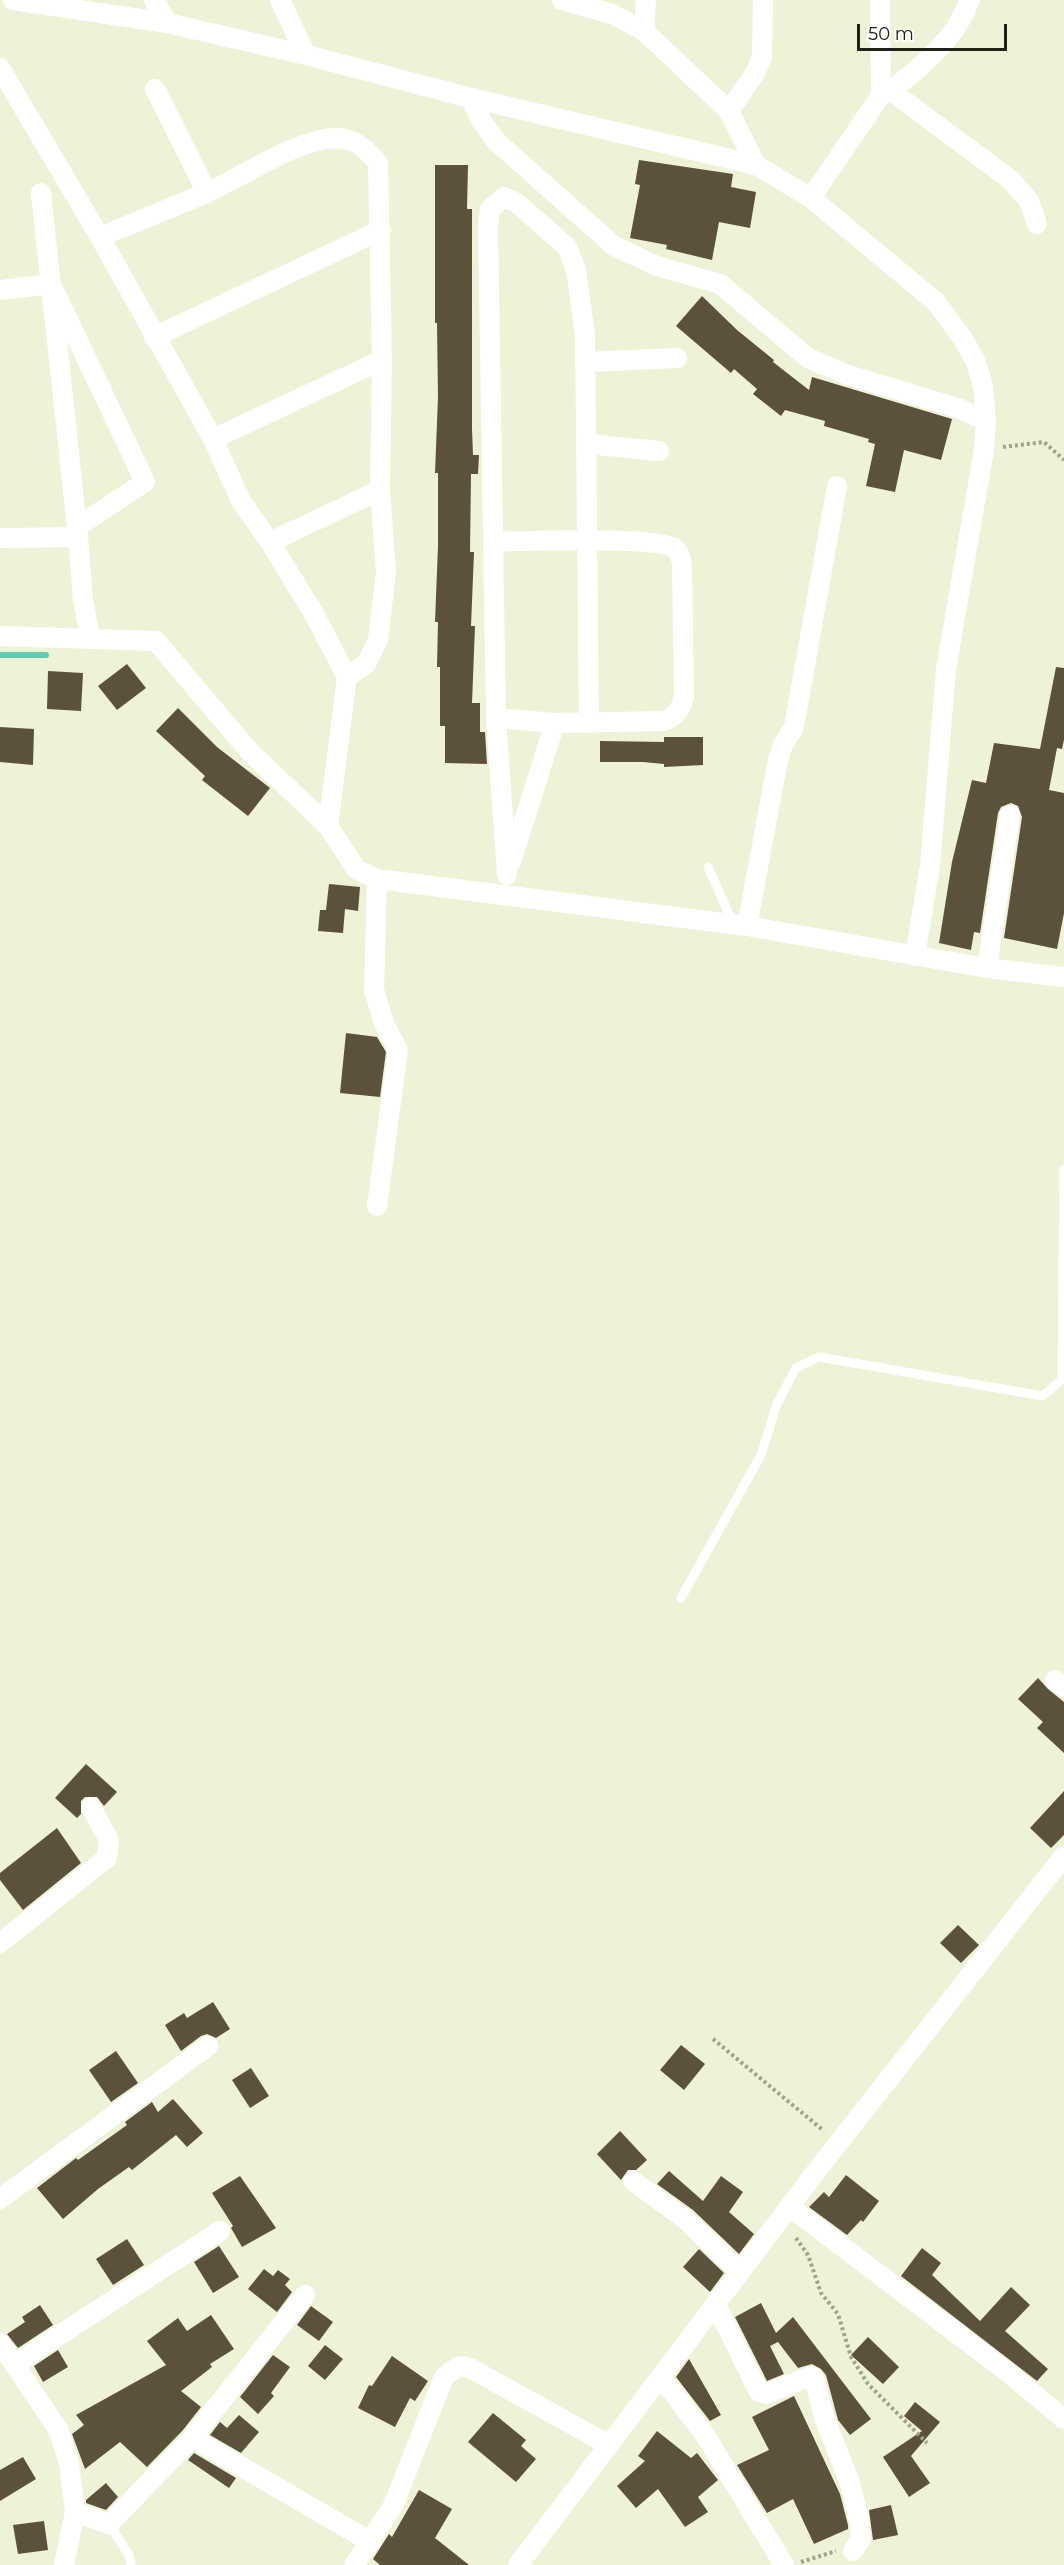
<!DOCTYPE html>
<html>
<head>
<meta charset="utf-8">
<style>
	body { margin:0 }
	#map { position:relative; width:1064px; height:2565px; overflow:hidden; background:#eef2d7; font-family:Montserrat,sans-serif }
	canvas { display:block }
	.scale { position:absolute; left:857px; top:24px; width:150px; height:27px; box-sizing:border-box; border:3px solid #202117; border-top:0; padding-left:8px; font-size:18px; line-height:21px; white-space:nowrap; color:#202117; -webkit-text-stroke:4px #fff; paint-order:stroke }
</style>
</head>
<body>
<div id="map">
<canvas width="1064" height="2565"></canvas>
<div class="scale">50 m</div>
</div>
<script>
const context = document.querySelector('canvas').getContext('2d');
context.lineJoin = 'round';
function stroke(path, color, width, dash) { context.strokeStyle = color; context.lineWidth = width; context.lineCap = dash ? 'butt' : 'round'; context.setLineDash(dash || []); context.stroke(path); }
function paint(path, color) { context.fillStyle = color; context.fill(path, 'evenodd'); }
stroke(new Path2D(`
	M0 655H46`), '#60cbb3', 6);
paint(new Path2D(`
	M639 160 733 174 731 187 756 192 750 228 719 222 712 260 666 249 667 245 630 238 640 185 635 184Z
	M435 165H468L467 209H472V429L473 455H479L478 474H471L470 552H474L471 626H475L472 703H480V732H485L487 764 445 763V726H440V667H437L438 622H435L438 546V473H435L438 397 437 323H435Z
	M702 296 737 330 774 360 773 362 809 390 812 377 952 419 941 460 904 450 895 492 866 486 875 444 868 442 869 439 824 426 825 421 785 410 781 416 753 394 757 389 734 369 731 373 676 326Z
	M127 664 146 688 117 710 98 686Z
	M1056 667 1064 668V740L1062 749 1057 748 1049 790 1064 793V913L1057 949 1004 938 1022 817 1018 806 1011 803 1001 807 998 813 980 933 974 932 971 950 939 943 952 862 972 780 986 783 994 743 1040 749Z
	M48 671 83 673 81 711 47 709Z
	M178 708 217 747 270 788 248 816 202 780 205 776 156 731Z
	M0 727 34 729 33 765 0 762Z
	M664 737H703V765L664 767V764L643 762H600V741L664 742Z
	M329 884 360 887 358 911 345 909 343 933 318 931 320 910H326Z
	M346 1033 377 1037 386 1052 380 1097 340 1093Z
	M1038 1678 1048 1689 1064 1702V1753L1037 1728 1043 1722 1018 1699Z
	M86 1764 117 1792 104 1806 97 1797H85L81 1801V1814L77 1818 55 1798Z
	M1064 1791V1835L1051 1848 1030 1828Z
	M57 1828 81 1863 23 1910 0 1880V1873Z
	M958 1925 979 1945 961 1963 940 1943Z
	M213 2002 230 2029 216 2038 207 2034 201 2036 181 2051 165 2025 184 2013 187 2018Z
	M681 2045 705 2064 684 2090 660 2070Z
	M116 2051 138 2083 111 2102 89 2070Z
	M251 2068 269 2096 250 2108 232 2080Z
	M173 2099 203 2133 187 2147 176 2135 132 2170 129 2167 98 2189 63 2219 37 2188 76 2158 78 2160 127 2125 125 2122 152 2102 158 2112Z
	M620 2131 647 2160 636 2170H628L621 2180 597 2154Z
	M669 2171 703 2201 721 2176 743 2192 729 2212 754 2234 739 2254 693 2210 657 2184Z
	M846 2175 879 2201 863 2222 861 2220 847 2235 809 2207 824 2192 829 2197Z
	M240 2176 276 2228 242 2247 231 2228 233 2226 212 2193Z
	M127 2239 144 2265 113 2285 96 2259Z
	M219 2246 239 2277 213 2293 194 2262Z
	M922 2248 941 2263 932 2275 980 2321 1011 2287 1030 2305 1005 2331 1048 2369 1037 2381 901 2276Z
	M699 2249 724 2273 710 2292 683 2267Z
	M264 2269 273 2276 278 2270 290 2279 285 2285 292 2292 277 2312 248 2289Z
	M761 2303 776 2333 793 2317 871 2419 850 2435 838 2420 826 2375 821 2369 812 2364 798 2368 778 2342 770 2346 784 2374 767 2381 735 2317Z
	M40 2305 53 2325 18 2348 7 2334 25 2322 22 2317Z
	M311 2306 333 2322 319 2341 297 2325Z
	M211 2315 234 2349 210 2364 212 2367 181 2391 201 2407 183 2430 147 2467 120 2442 85 2469 72 2434 84 2425 76 2415 166 2365 147 2341 178 2318 187 2331Z
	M868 2337 899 2367 883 2384 851 2355Z
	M325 2345 343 2359 325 2380 308 2366Z
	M58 2350 68 2367 43 2382 34 2366Z
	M273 2355 290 2367 271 2393 274 2396 258 2414 240 2397Z
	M392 2356 428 2381 415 2401 410 2398 395 2427 358 2408 369 2385 372 2386Z
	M689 2359 721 2415 710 2421 676 2377Z
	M794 2396 840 2494 848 2525V2529L814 2544 793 2499 767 2513 737 2465 769 2450 752 2417Z
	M915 2402 940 2422 911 2456 930 2483 909 2497 883 2457 922 2431 904 2416Z
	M493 2413 526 2440 521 2446 536 2459 516 2482 468 2442Z
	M239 2415 259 2432 241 2453 210 2435 220 2422 227 2428Z
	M657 2431 691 2458 697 2453 718 2480 698 2497 708 2512 685 2527 658 2489 636 2508 617 2486 645 2461 638 2456Z
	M194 2453 236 2478 229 2488 188 2460Z
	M23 2457 36 2479 0 2501V2470Z
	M106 2483 118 2497 106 2510 86 2503V2500Z
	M419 2490 452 2509 435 2538 469 2565H380L373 2559 389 2534 392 2537Z
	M891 2505 898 2535 873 2540 869 2510Z
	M44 2521 48 2550 18 2554 13 2525Z`), '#5c513b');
stroke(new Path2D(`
	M1003 447 1044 442 1064 460
	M713 2039 824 2131
	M796 2238 808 2255 821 2293 838 2314 851 2357 868 2384 927 2443
	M801 2562 836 2551`), '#9fa28d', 4, [3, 3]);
stroke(new Path2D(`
	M708 867 733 923
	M681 1598 761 1455 777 1404 796 1368 819 1357 1043 1396 1062 1379 1064 1169
	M109 2524 129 2555 131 2565`), '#fff', 9);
stroke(new Path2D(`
	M13 0 167 23
	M154 0 167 23 306 55 471 98 482 122 497 142 614 246 657 266 720 284 808 358 845 374 958 408 986 421 984 450 946 669 930 866 915 956
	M280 0 306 55
	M562 0 612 14 644 31 729 111 756 165
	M880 0 881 95
	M644 31 646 0
	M0 68 100 237 213 439 241 501 270 542 313 612 347 677 328 826
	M155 89 207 193
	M891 91 1011 180 1029 201 1037 224
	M471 98 756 165 811 198 936 302 963 339 976 362 983 386 986 421
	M729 111 755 73 762 57 763 0
	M41 193 78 537
	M811 198 881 95C903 85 941 49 955 29 961 20 965 10 970 0
	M100 237C136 222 171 208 206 193 244 176 297 139 336 138 355 138 367 150 378 163L382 360 380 490 386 573 378 640 366 664 347 677
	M0 290 51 284 145 482 77 527
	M154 337 381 230
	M586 362 677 358
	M213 439 382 360
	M587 444 659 451
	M0 538 78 537 83 600 90 637
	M270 542 380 490
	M493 542C522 541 656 536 674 548 681 553 682 562 682 569L684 696C681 709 677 716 664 721L555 723 496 718
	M0 636 156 641 250 752 328 826 356 869 377 879 747 926 987 968 1064 977
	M511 862 555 723
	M507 875 496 718 488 226 490 209 504 197 517 203 567 247 576 270 585 335 589 722
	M747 926 778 760 783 745 794 727 837 486
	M987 968 1010 815
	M377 1206 398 1050 384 1023 374 990 377 879
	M1055 1680 1064 1687
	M0 1943 107 1858 109 1840 91 1807
	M633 2181 685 2219 740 2272
	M0 2199 208 2046
	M790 2207 1005 2370 1064 2419
	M716 2305 759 2392 766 2394 811 2376 814 2378 824 2417 850 2483 860 2523 861 2539 853 2551
	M0 2343 59 2431 69 2464 75 2512 64 2565
	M15 2364 220 2231
	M661 2377 705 2435 784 2565
	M192 2438 305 2295
	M75 2512 109 2524 192 2438 371 2542
	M354 2565 393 2506 444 2377 459 2366 470 2368 609 2445
	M518 2565 818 2169 1064 1856`), '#fff', 20);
</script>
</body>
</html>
